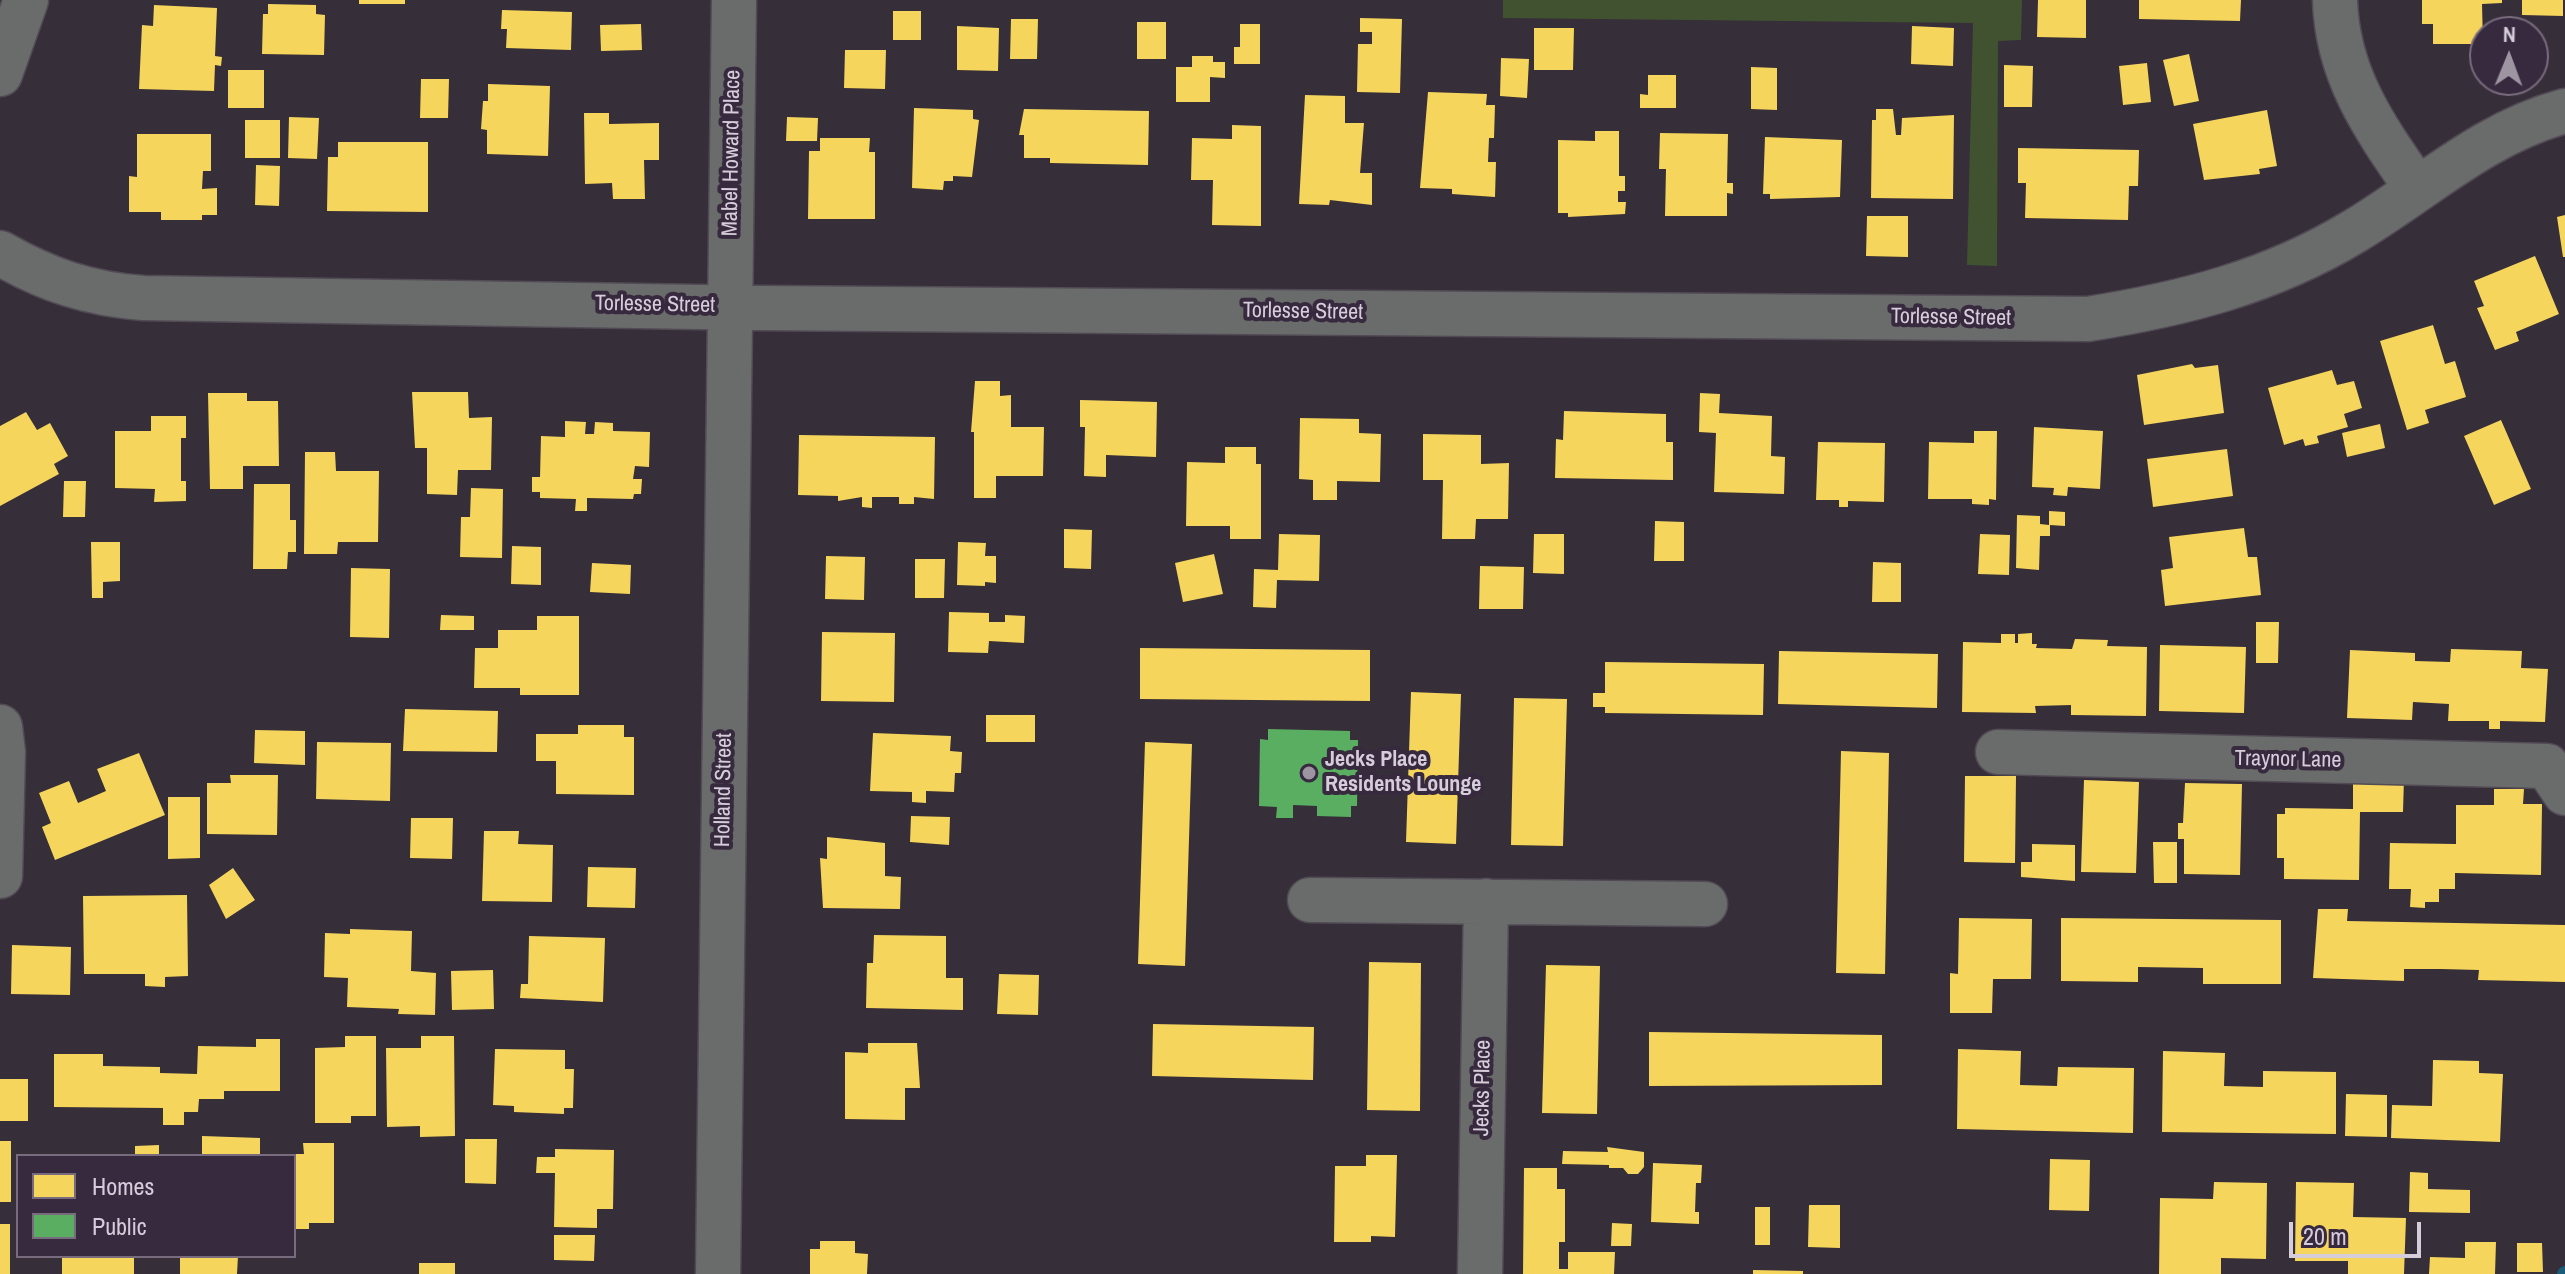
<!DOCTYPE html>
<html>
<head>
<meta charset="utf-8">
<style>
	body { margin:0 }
	#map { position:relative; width:2565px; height:1274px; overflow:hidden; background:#362e39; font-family:"Archivo Narrow",sans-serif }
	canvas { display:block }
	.legend { position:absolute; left:16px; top:1154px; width:280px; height:104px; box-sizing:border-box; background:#37293e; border:2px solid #776b7d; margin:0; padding:10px 14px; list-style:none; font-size:24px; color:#d6cddb }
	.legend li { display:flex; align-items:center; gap:16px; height:40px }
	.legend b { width:40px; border:2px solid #776b7d }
	.north { position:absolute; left:2469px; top:16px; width:80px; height:80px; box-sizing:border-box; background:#37293e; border:2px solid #776b7d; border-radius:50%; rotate:1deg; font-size:22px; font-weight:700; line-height:32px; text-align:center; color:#d6cddb }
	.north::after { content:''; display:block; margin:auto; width:28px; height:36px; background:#9e95a2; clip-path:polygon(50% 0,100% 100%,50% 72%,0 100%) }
	.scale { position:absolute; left:2289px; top:1222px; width:132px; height:36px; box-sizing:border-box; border:4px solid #d6cddb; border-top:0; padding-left:10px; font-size:24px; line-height:28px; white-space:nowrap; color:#d6cddb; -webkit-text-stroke:6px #37293e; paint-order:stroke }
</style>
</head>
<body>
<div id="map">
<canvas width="2565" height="1274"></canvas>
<ul class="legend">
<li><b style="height:22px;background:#f6d55c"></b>Homes</li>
<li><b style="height:22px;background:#5aae61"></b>Public</li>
</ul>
<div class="north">N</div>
<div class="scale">20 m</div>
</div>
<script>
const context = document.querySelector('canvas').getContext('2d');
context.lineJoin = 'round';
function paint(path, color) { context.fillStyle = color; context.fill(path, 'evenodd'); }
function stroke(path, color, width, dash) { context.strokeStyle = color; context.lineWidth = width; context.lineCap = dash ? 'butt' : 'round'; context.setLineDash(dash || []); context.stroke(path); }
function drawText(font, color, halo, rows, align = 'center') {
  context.font = font + ' "Archivo Narrow",sans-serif'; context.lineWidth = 8; context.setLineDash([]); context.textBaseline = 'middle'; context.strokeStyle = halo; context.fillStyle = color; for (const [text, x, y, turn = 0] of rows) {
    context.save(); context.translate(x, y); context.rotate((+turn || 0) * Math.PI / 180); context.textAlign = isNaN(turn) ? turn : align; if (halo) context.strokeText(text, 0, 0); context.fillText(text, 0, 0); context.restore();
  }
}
paint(new Path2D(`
	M1503 0H2022L2021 40 1998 41 1997 266 1967 265 1973 23 1503 18Z`), '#415230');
paint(new Path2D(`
	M359 0H405V4H359Z
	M2038 0H2086V38L2037 37Z
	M2139 0H2241L2240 21 2139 19Z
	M2422 0H2502V3L2482 4 2483 44H2433V24H2422Z
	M2522 0H2563V16L2522 15Z
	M268 4 316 5V14L325 15 324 55 262 54 263 14H268Z
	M154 5 217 8 215 56 222 57 221 66 215 65 214 91 139 89 142 25 153 26Z
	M502 10 572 12 571 50 506 48 507 29H501Z
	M893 11H921V40H893Z
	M1360 18 1402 19 1400 93 1357 92 1358 44H1372V32H1360Z
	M1011 19H1038L1037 59H1010Z
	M1137 22H1166V59H1137Z
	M641 24 642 50 601 51 600 25Z
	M1240 24H1260V64H1234V47H1240Z
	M957 26 999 28 998 71 957 70Z
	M1912 26 1954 28 1953 66 1911 64Z
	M1534 28H1574L1573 70H1534Z
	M845 50H886L885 89 844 88Z
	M2189 54 2199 101 2174 106 2163 60Z
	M1192 56H1213V62H1225V78L1210 77V102H1176V67H1192Z
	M1501 58 1529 59 1527 98 1500 96Z
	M2147 63 2151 102 2123 105 2119 66Z
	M2004 65 2033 66 2032 107H2004Z
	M1751 67 1777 68V110L1751 109Z
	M228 70H264V108H228Z
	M1648 75H1676V108H1640V94L1648 95Z
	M421 79H449L448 118H420Z
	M488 84 550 86 548 156 487 154V130L481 129 483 101H488Z
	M1428 92 1487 94 1486 105H1495L1494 138H1489L1488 162H1496L1495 197 1452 194V189L1420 188Z
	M1305 95 1345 96V123H1364L1360 173H1372V205L1330 200 1329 205 1299 204Z
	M914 108 973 110V119L979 120 972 177 953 176V181H944L943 190 912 188Z
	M1024 109 1149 111 1148 165 1050 163V158H1024V135H1019Z
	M1876 109H1893L1896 135H1901L1902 118 1954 115 1953 199 1871 198 1872 120H1876Z
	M2267 110 2277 166 2259 169 2260 174 2204 180 2193 124Z
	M584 113H609V124L659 123V160H644L645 199H613L612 183 585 184Z
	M289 117 319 118 317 159 288 158Z
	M787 117 818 118 817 141H786Z
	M245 120H280V158H245Z
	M1232 125 1261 126V226L1212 225 1213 180H1191L1192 138 1232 139Z
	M1595 131H1619V176H1625V191H1618V202H1626L1625 214 1568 217V213H1558V140L1595 141Z
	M1660 133 1728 134 1727 183H1733V194L1727 193V216H1665L1666 169H1659Z
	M137 134H211V171H203L202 189 217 188V215H202V220H161V212H129V176L137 177Z
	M1765 137 1842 140 1840 197 1770 199V194H1763Z
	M820 138H870L869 152H875V219H808L809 151H820Z
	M338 142H428V212L327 211 328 157H338Z
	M2018 148 2139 150 2138 186H2129L2128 220 2025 218 2026 183H2018Z
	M256 165 280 166 279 206 255 205Z
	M2565 215V257H2563L2557 217Z
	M1867 216H1908V257L1866 256Z
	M2535 256 2559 314 2516 332 2519 341 2495 350 2477 308 2484 306 2474 281Z
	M2433 325 2445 364 2455 361 2466 397 2425 410 2429 423 2407 430 2380 341Z
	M2192 364 2195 368 2218 365 2224 413 2144 425 2137 375Z
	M2332 370 2337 385 2354 381 2362 408 2344 414 2348 427 2317 436 2319 443 2305 446 2303 439 2284 445 2268 388Z
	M975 381H1000V396L1011 395V427H1044L1043 476H996V498H974V432H971Z
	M412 392H468L469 418 492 417 491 470H458L457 495 427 494V448H415Z
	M208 393H247V401H278L279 466H243V489H210Z
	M1700 393 1720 394 1719 413 1772 416 1771 456 1785 457 1784 494 1714 492 1716 433 1699 432Z
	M1080 400 1157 402 1156 457 1106 455V477L1084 476 1085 427H1080Z
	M1564 411 1666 414V442H1673V480L1555 478 1556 439 1563 440Z
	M26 412 37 430 50 423 68 456 54 464 59 474 0 506V426Z
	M151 416H186V438H181V481H186V501L154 502 155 489 115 488V431H151Z
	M1300 418 1359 419V433L1381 434 1380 482 1337 481V500H1313V480L1299 479Z
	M2501 420 2531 489 2494 505 2464 436Z
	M565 421 586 422 585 434H594L595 422 613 423V431L650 432 649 467 635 466 633 479H642L641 494H634L633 499 587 498V511H575L576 499 540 498V492H532V477H540L541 436 565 437Z
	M2380 424 2385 448 2347 457 2342 433Z
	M2034 427 2103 431 2100 489 2068 487 2067 496 2053 495 2054 488 2032 487Z
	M1974 431H1997L1996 500 1989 499V505L1972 504V499H1928L1929 442 1974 443Z
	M1423 434 1481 435V464L1509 463 1508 519H1476L1475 539H1442L1443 480H1423Z
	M799 435 935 437 934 499 914 497V504H899V497H872V508L862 507V497L838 501V496L798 495Z
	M1818 442 1885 443 1884 502 1848 501V507H1839V500H1816Z
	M1225 447H1256V464H1261V539H1230V526H1186L1187 462 1225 463Z
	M2227 449 2233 496 2153 507 2147 459Z
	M305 452H335L336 471H379L378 542H338L337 554H304Z
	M64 481H86L85 517H63Z
	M254 484H290V520H296V552H288L287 569H253Z
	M471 488 503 489 502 558 460 557 461 517H470Z
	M2049 511 2065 512V526L2050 525V536H2040L2039 570 2016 568 2017 515 2040 516V524L2049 525Z
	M1655 521 1684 522V561H1654Z
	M2244 528 2248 557H2257L2261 595 2165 606 2161 570 2173 568 2169 537Z
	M1064 529 1092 530 1091 569 1064 568Z
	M1279 534 1320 535 1319 581 1277 580 1276 608 1253 607 1254 569 1278 570Z
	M1534 534H1564V574L1533 573Z
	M1980 534 2010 535 2009 575 1978 574Z
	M91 542H120V581L103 582V598H92Z
	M958 542 986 543 985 556H996V583L985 582V586L957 585Z
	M512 546 541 547V585L511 584Z
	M1214 554 1223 594 1183 602 1175 563Z
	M826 556 865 557 864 600 825 599Z
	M915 559H945L944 598H915Z
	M1873 562 1901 563V602H1872Z
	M592 563 631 565 630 594 590 592Z
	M1480 566 1524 567 1523 609H1479Z
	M351 568 390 569 389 638 350 637Z
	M949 612 989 613V622H1005V615L1025 616 1024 643 989 641 988 653 948 652Z
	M441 615 474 616V630H440Z
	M537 616H579V695H520V688H474L475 648H498V630H537Z
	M2256 622H2279L2278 663H2256Z
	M822 632 895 633 894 702 821 701Z
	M2032 633V644H2037L2036 648 2072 649 2075 639 2108 640 2107 646 2147 647 2146 716 2071 715V705L2035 706 2036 713 1962 712 1963 642 2001 643V634H2015V643H2018V634Z
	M2160 645 2246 647 2244 713 2159 711Z
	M1140 648 1370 650V701L1140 699Z
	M2451 649 2522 651 2521 668 2548 669 2545 722 2500 721V729H2489V721H2448L2449 704 2413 702 2412 720 2347 718 2350 650 2415 653V661L2450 662Z
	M1779 651 1938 654 1937 708 1778 704Z
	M1605 662 1764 664 1763 715 1605 713V707H1593V693H1605Z
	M1411 692 1461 694 1456 844 1406 842Z
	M1514 698 1567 699 1563 846 1511 845Z
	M405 709 498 711 497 752 403 751Z
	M986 715H1035V742H986Z
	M578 725H624V737H634V795L556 794V761H536V734H578Z
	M255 730 305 731V765L254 763Z
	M873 733 951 736 950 751 962 752 961 773H955L954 792 926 791V803L912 802V792L870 791Z
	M317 742 391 743 390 801 316 799Z
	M1145 742 1192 744 1185 966 1138 964Z
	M1841 751 1889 753 1885 974 1836 973Z
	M139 753 165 815 55 860 42 827 51 823 39 793 69 781 78 803 106 791 97 769Z
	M230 775H278L277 835 207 834V783H231Z
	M1965 776H2016L2015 863 1964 862Z
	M2353 777 2404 778 2403 812H2360L2359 880 2284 879V858H2277V814H2285V808L2353 809Z
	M2084 780 2139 782 2136 873 2081 872Z
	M2185 783 2242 784 2240 875 2184 874V839H2178V823H2183Z
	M2494 789H2524L2523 804H2542L2541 875 2455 873V889H2439V902H2425V908L2410 907 2411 889H2389L2390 843 2456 844V805H2494Z
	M168 797H200V858L168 859Z
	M911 816 950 817 949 845 910 842Z
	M411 818H453L452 859 410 858Z
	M484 831H519L518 844 553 845 552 902 482 901Z
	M827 837 885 843V876L901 877 900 909 823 908 820 858 827 859Z
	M2153 842H2177V883H2154Z
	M2032 844 2075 845V881L2021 877V862H2032Z
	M588 867 636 868 635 908 587 907Z
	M233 868 255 900 226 919 209 885Z
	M187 895 188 976 165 977V987L145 986V974H84L83 896Z
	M2318 909H2348L2347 921 2565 925V982L2478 980 2479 970 2441 969H2404V981L2313 978Z
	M1959 918 2032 919 2031 979H1993L1992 1013H1950V973L1958 974Z
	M2061 918 2281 920V984H2203V968L2138 967V982L2061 981Z
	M350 929 412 931 411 971 436 973 435 1015 398 1014 399 1009 347 1007 348 978 324 977 325 933 350 934Z
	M874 935 946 936V978H963V1010L866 1008 867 963H873Z
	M529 936 605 938 603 1002 520 998 521 984H528Z
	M12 945 71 947 70 995 11 994Z
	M1369 962 1421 963 1420 1111 1367 1110Z
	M1546 965 1600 966 1597 1114 1542 1113Z
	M493 970 494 1009 452 1010 451 971Z
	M999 974 1039 975 1038 1015 997 1014Z
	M1153 1024 1314 1027 1313 1080 1152 1076Z
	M1649 1032 1882 1035V1085L1649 1086Z
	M345 1036H376V1116H351V1123H315V1048L345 1047Z
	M421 1036H454L455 1136 420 1137V1126L387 1127 386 1048H421Z
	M256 1039H280V1091H224V1099H199L198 1112H184V1125H163V1108L54 1107V1054H103V1066L160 1067V1073L197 1074 198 1046 256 1047Z
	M868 1043H917L920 1088H905V1120L845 1119V1052L868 1053Z
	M495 1049 565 1050V1069H574L573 1108H564V1114L514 1112V1106L493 1105Z
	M1958 1049 2021 1051 2020 1085 2057 1086 2058 1067 2134 1068 2133 1133 1957 1129Z
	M2163 1051 2225 1053 2224 1086 2263 1087V1071L2336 1072V1134L2162 1132Z
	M2433 1060 2479 1061V1073L2503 1074 2500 1142 2391 1138 2392 1105 2432 1106Z
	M0 1079H28V1121H0Z
	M2346 1094 2387 1095V1137L2345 1136Z
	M202 1136 260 1138V1156H202Z
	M465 1139H497L496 1184 465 1183Z
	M0 1141H11V1202H0Z
	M303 1143H334V1223H309V1229H294V1154H304Z
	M159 1145V1156H135V1146Z
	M1607 1147 1644 1152V1167L1638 1174H1628L1623 1168H1609V1165L1562 1164 1563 1151 1608 1152Z
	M555 1149 614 1150 613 1209H597V1228L554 1227 555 1173H536L537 1157H555Z
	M1366 1155H1397L1395 1237 1371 1236V1242H1334L1335 1166H1366Z
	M2050 1159 2090 1160 2089 1211 2049 1210Z
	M1653 1163 1702 1165 1701 1183H1696L1695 1212H1699V1224L1651 1222Z
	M1524 1168H1557V1189H1565V1242H1559V1269H1568V1252H1615L1614 1274H1523Z
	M2410 1172 2428 1173V1189L2470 1190V1213L2409 1212Z
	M2214 1182 2267 1183 2266 1259 2221 1258V1274H2159L2160 1198 2213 1199Z
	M2296 1182 2354 1183 2353 1217 2406 1218 2404 1274H2348V1261H2295Z
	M1809 1205H1840V1248L1808 1247Z
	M1755 1207H1770V1245H1755Z
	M1612 1223 1632 1224 1631 1246H1611Z
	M0 1224H10V1274H0Z
	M554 1235H595L594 1261 554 1260Z
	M820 1241H855V1253L868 1254 867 1274H810V1249H820Z
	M2465 1242H2496L2495 1274H2429L2430 1257 2465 1258Z
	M2517 1243H2542L2543 1272H2517Z
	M62 1256H134V1274H62Z
	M180 1256H238L237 1274H180Z
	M419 1263H455V1274H419Z
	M1753 1270 1803 1271V1274H1753Z`), '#f6d55c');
paint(new Path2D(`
	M1268 729 1350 731V740H1358L1357 806H1351V817L1317 816V806L1293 805V818H1276L1277 807 1259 806 1260 739 1268 740Z`), '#5aae61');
stroke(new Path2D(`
	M2564 1274 2565 1273`), '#1a5c79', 14);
const minor = new Path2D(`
	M2335 0C2337 75 2375 128 2416 187
	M0 74 26 0
	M0 253C47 280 89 294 143 298L761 308 2088 319C2183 304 2270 282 2353 232 2425 189 2483 133 2565 111
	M0 727 3 752 0 876
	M1998 752 2547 766 2565 793
	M1310 900 1705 904
	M718 1274 734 0
	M1480 1274 1486 901`);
stroke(minor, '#524b55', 47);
stroke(minor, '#6a6c6b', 44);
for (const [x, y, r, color] of [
	[1309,773,8,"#9e95a2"]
]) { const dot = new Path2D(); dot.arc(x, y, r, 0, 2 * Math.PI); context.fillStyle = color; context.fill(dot); stroke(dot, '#37293e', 3); }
drawText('22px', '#d6cddb', '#37293e', [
	["Mabel Howard Place",732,153,-89],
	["Torlesse Street",655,305,1],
	["Torlesse Street",1303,312,1],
	["Torlesse Street",1951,318,1],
	["Traynor Lane",2288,760,1],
	["Holland Street",724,790,-89],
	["Jecks Place",1483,1088,-89]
]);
drawText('bold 22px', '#d6cddb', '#37293e', [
	["Jecks Place",1325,760],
	["Residents Lounge",1325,785]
], 'left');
</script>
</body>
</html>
